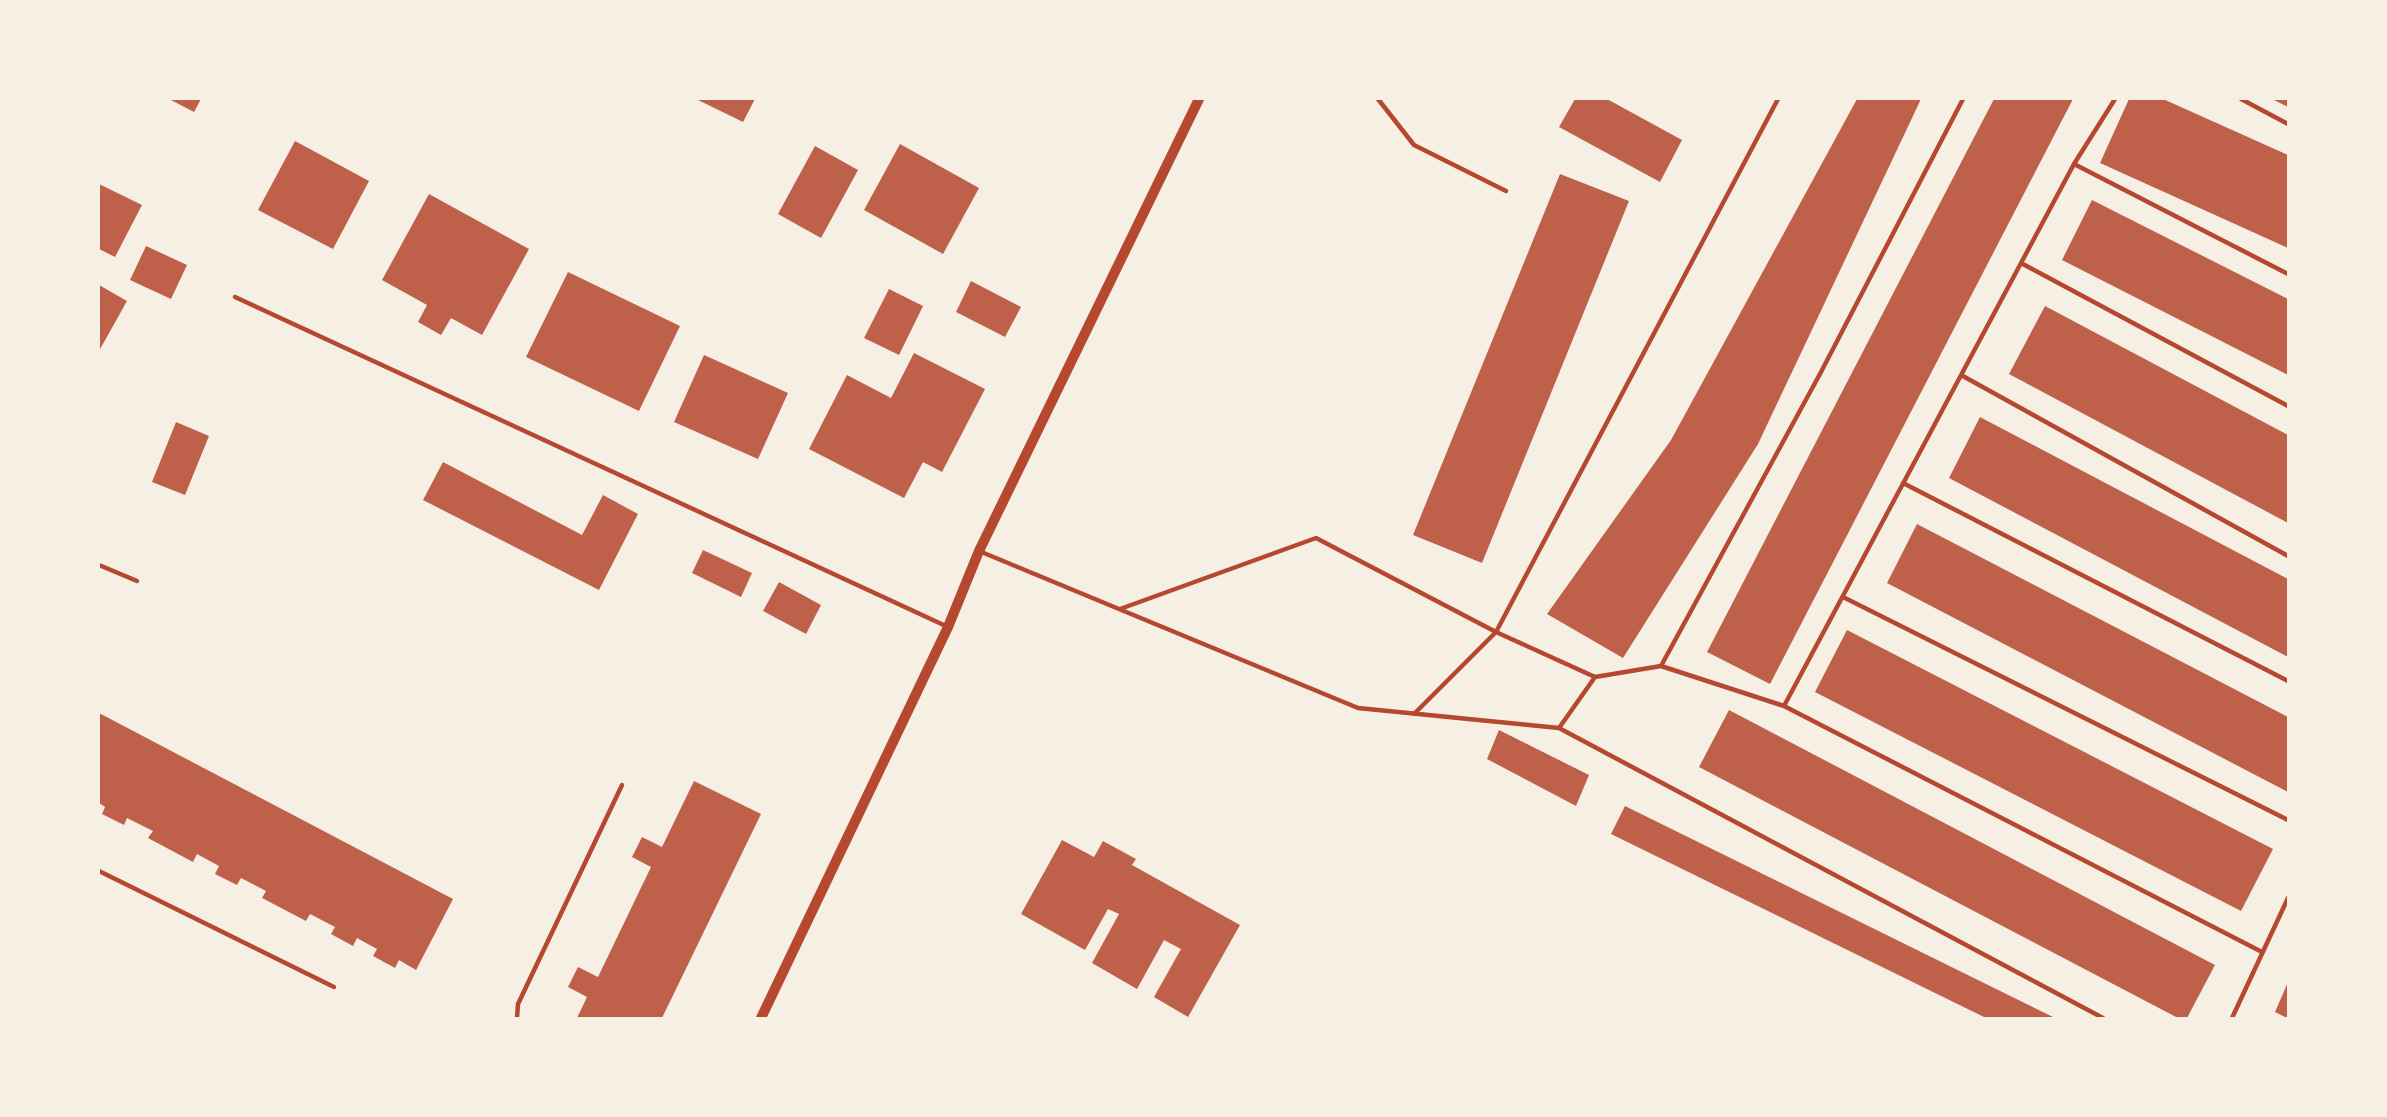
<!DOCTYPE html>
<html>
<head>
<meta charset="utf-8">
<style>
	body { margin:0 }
	#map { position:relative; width:2387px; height:1117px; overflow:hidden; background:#f6efe4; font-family:Commissioner,sans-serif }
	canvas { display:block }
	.frame { position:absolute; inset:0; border:100px solid #f6efe4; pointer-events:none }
</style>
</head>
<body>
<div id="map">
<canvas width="2387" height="1117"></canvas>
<div class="frame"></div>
</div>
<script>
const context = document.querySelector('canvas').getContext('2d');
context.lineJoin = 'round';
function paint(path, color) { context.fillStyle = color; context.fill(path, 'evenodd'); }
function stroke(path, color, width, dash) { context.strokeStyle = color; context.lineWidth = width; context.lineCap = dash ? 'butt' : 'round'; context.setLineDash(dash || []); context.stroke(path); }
paint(new Path2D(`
	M169 99H201L194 112Z
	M696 99H755L743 122Z
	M1575 99H1607L1682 140 1660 182 1559 127Z
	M1857 99H1921L1758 444 1623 658 1547 614 1671 440Z
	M1994 99H2073L1770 684 1707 652Z
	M2129 99H2163L2288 155V248L2100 163Z
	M2272 99H2288V107Z
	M295 141 369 181 333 249 258 210Z
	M900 144 979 188 943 254 864 210Z
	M815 146 858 170 821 238 778 214Z
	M1560 174 1629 201 1482 563 1413 535Z
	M99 184 142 205 115 257 99 249Z
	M429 194 529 249 482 335 451 318 441 335 418 322 427 305 382 280Z
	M2092 200 2288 299V375L2062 260Z
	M146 246 187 265 171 299 130 280Z
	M568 272 680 326 639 411 526 357Z
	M971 281 1021 307 1005 337 956 312Z
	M99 285 127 301 99 351Z
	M889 289 923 306 899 355 864 338Z
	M2045 306 2288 435V523L2009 374Z
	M914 353 985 389 942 472 923 462 904 498 809 449 847 375 891 398Z
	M704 355 788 393 758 459 674 422Z
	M1980 417 2288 579V657L1949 478Z
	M176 422 209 436 185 495 152 482Z
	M443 462 582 535 603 495 638 514 599 590 423 500Z
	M1917 524 2288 717V792L1887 583Z
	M703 550 752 573 741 597 692 573Z
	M779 582 821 605 806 634 763 611Z
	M1847 630 2273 849 2241 911 1815 692Z
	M1729 710 2215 965 2187 1018H2178L1699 767Z
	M99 713 453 899 416 970 399 960 395 968 373 956 377 949 357 938 353 946 331 934 335 927 310 914 306 921 262 898 266 891 241 878 237 885 215 874 219 866 197 854 193 862 148 838 153 831 127 818 124 825 102 814 105 807 99 803Z
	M1499 730 1589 775 1576 806 1487 759Z
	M694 781 761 814 662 1018H577L587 997 568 987 578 967 598 977 651 867 632 857 642 837 662 847Z
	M1625 806 2055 1018H1986L1611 834Z
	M1062 840 1094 857 1103 841 1136 859 1132 865 1240 925 1188 1017 1154 997 1181 949 1164 940 1137 989 1092 963 1119 914 1108 909 1085 950 1021 914Z
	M2288 982V1018H2287L2275 1012Z`), '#bf614a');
stroke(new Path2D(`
	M1378 99 1414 145 1506 191
	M2241 99 2288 124
	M2074 164 2288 274
	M2021 263 2288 406
	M235 297 948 627
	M1961 375 2288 556
	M1903 483 2288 681
	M979 551 1358 708 1559 728 2103 1018
	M99 565 137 581
	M1843 597 2288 820
	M1120 609 1316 538 1496 632 1595 677 1661 666 1784 706 2262 952
	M1661 666 1821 372 1963 99
	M1784 706 2074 164 2115 99
	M1414 714 1496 632 1778 99
	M1559 728 1595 677
	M99 871 334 987
	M517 1018 518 1004 622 785
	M2232 1018 2288 898`), '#b5482f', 4.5);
stroke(new Path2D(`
	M761 1018 948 627 979 551 1199 99`), '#b5482f', 10);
</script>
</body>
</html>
